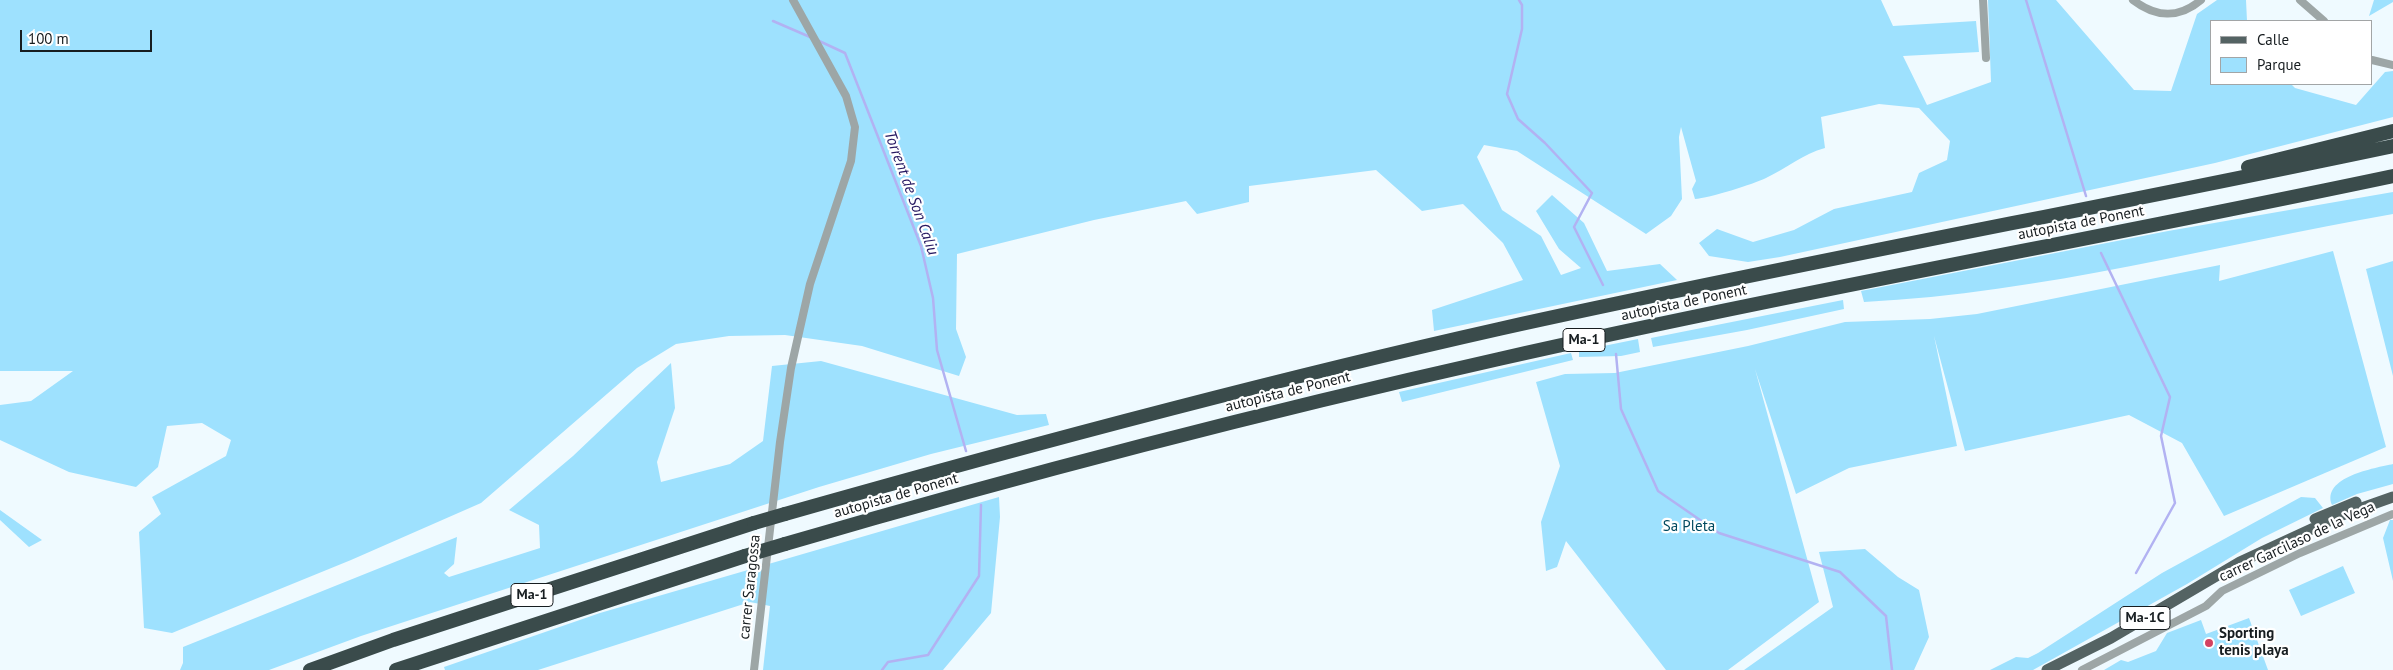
<!DOCTYPE html>
<html>
<head>
<meta charset="utf-8">
<style>
	body { margin:0 }
	#map { position:relative; width:2393px; height:670px; overflow:hidden; background:#effaff; font-family:"PT Sans",sans-serif }
	canvas { display:block }
	.legend { position:absolute; left:2210px; top:20px; width:162px; height:65px; box-sizing:border-box; background:#fff; border:1px solid #a2a5a6; margin:0; padding:6px 9px; list-style:none; font-size:15px; color:#171d20 }
	.legend li { display:flex; align-items:center; gap:10px; height:25px }
	.legend b { width:25px; border:1px solid #a2a5a6 }
	.scale { position:absolute; left:20px; top:30px; width:132px; height:22px; box-sizing:border-box; border:2px solid #171d20; border-top:0; padding-left:6px; font-size:15px; line-height:18px; white-space:nowrap; color:#171d20; -webkit-text-stroke:4px #fff; paint-order:stroke }
</style>
</head>
<body>
<div id="map">
<canvas width="2393" height="670"></canvas>
<ul class="legend">
<li><b style="height:6px;background:#546363"></b>Calle</li>
<li><b style="height:14px;background:#9ee1fe"></b>Parque</li>
</ul>
<div class="scale">100 m</div>
</div>
<script>
const context = document.querySelector('canvas').getContext('2d');
context.lineJoin = 'round';
function paint(path, color) { context.fillStyle = color; context.fill(path, 'evenodd'); }
function stroke(path, color, width, dash) { context.strokeStyle = color; context.lineWidth = width; context.lineCap = dash ? 'butt' : 'round'; context.setLineDash(dash || []); context.stroke(path); }
function drawText(font, color, halo, rows, align = 'center') {
  context.font = font + ' "PT Sans",sans-serif'; context.lineWidth = 4.5; context.setLineDash([]); context.textBaseline = 'middle'; context.strokeStyle = halo; context.fillStyle = color; for (const [text, x, y, turn = 0] of rows) {
    context.save(); context.translate(x, y); context.rotate((+turn || 0) * Math.PI / 180); context.textAlign = isNaN(turn) ? turn : align; if (halo) context.strokeText(text, 0, 0); context.fillText(text, 0, 0); context.restore();
  }
}
paint(new Path2D(`
	M0 0H1881L1893 26 1976 21 1979 52 1903 56 1927 105 1991 82 1988 0H2056L2134 90 2171 91 2197 14 2217 0H2246L2247 21H2212V84H2291L2295 88 2356 105 2385 72 2393 71V117L2215 163 1780 257 1748 262 1709 256 1699 243 1717 229 1753 242 1794 230 1834 209 1912 192 1919 173 1947 160 1950 141 1919 108 1879 104 1821 117 1825 148C1803 154 1787 168 1766 178 1754 184 1709 198 1695 199L1692 189 1696 181 1681 127 1679 137 1682 199 1671 216 1646 234 1517 151 1484 145 1477 157 1502 210 1541 236 1561 275 1581 268 1559 249 1536 211 1552 195 1584 223 1607 271 1660 264 1677 280 1434 331 1432 310 1523 280 1503 243 1463 204 1422 211 1376 170 1249 186V202L1197 214 1186 201 1094 220 957 254 956 329 966 357 959 376 862 346 785 335 729 336 676 344 637 368 481 503 351 560 172 633 144 628 139 532 161 514 152 497 226 456 231 440 202 423 167 426 158 467 136 487 69 472 0 440V405L31 401 73 371H0Z
	M2374 0H2393V2L2369 16Z
	M2393 192V214C2217 245 2043 293 1864 302L1861 291 2168 231Z
	M2333 251 2386 447 2224 516 2182 443 2129 415 1965 451 1934 336 1957 446 1849 468 1796 494 1755 369 1819 602 1728 670H1666L1566 541 1557 567 1546 571 1541 522 1560 466 1536 382 1565 374 1615 373 1748 346 1845 322 1930 319 1977 314 2220 265 2219 281Z
	M2393 261V376L2366 269Z
	M1843 300 1844 309 1747 330 1653 347 1651 338Z
	M1638 339 1640 352 1621 356 1579 357V351Z
	M1571 353 1573 360 1402 402 1399 392Z
	M821 361 1017 415 1046 414 1049 425 931 454 819 487 361 636 269 670H180L183 663V647L457 537 454 564 444 573 449 577 540 548 539 525 509 510 573 456 671 363 675 408 657 462 661 482 730 464 763 441 772 366Z
	M2393 464V484L2357 494 2332 505C2321 477 2375 468 2393 464Z
	M999 497 1000 517 991 613 943 670H763L770 606 750 602 538 670H445L444 667 600 613Z
	M2301 497 2315 498 2323 508 2262 538 2187 584 2033 670H1990L2016 657 2028 658 2038 653 2162 573Z
	M0 510 42 540 29 547 0 520Z
	M2390 520H2393V581L2383 538Z
	M1865 549 1898 577 1919 590 1929 637 1914 670H1744L1833 607 1819 552Z
	M2343 566 2355 593 2301 616 2289 590Z
	M2249 618 2268 670H2104L2121 660 2128 662 2156 651 2167 633 2201 620 2206 634Z`), '#9ee1fe');
stroke(new Path2D(`
	M1519 0 1522 5V29L1507 94 1518 119 1545 143 1592 193 1574 227 1603 285
	M2026 0 2086 196
	M773 21 810 37
	M817 40 845 53 921 246 933 298 937 350 966 451
	M2101 253 2170 397 2161 436 2175 503 2136 573
	M1616 354 1621 409 1658 491 1719 533 1840 572 1886 616 1892 670
	M882 670 888 662 928 655 979 576 981 505`), '#b2b2f2', 2.5);
stroke(new Path2D(`
	M1983 0 1986 58
	M2133 0C2155 17 2179 19 2201 0
	M2300 0 2324 21
	M2372 60 2393 65
	M754 670 780 442 791 368 810 284 851 161 855 127 846 96 793 0
	M2082 670 2206 606 2222 591 2300 553 2393 514`), '#9da6a6', 8);
stroke(new Path2D(`
	M2315 519 2356 502
	M2047 670 2111 638 2240 562 2342 515 2393 497`), '#546363', 11);
stroke(new Path2D(`
	M2248 167 2393 131
	M785 514C1021 447 1259 383 1499 329 1796 263 2095 209 2393 146
	M785 544C1021 475 1259 413 1499 359 1796 292 2095 239 2393 176
	M310 670 393 640 754 523
	M396 670 745 556`), '#3a4b4b', 14);
stroke(new Path2D(`
	M754 523 785 514
	M745 556 785 544`), '#3a4b4b', 14);
for (const [x, y, r, color] of [
	[2209,643,5,"#d34362"]
]) { const dot = new Path2D(); dot.arc(x, y, r, 0, 2 * Math.PI); context.fillStyle = color; context.fill(dot); stroke(dot, '#fff', 2); }
for (const [x, y, w] of [
	[1584,340,42],
	[532,595,42],
	[2145,618,50]
]) { const box = new Path2D(); box.roundRect(x - w / 2, y - 11.5, w, 23, 4); context.fillStyle = '#fff'; context.fill(box); stroke(box, '#171d20', 1); }
drawText('bold 14px', '#171d20', null, [
	["Ma-1",1584,340],
	["Ma-1",532,595],
	["Ma-1C",2145,618]
]);
drawText('15px', '#171d20', '#fff', [
	["autopista de Ponent",2081,223,-11],
	["autopista de Ponent",1684,303,-12],
	["autopista de Ponent",1288,392,-14],
	["autopista de Ponent",896,496,-16],
	["carrer Garcilaso de la Vega",2297,542,-25],
	["carrer Saragossa",750,587,-84]
]);
drawText('15px', '#00495f', '#fff', [
	["Sa Pleta",1689,527]
]);
drawText('bold 15px', '#171d20', '#fff', [
	["Sporting",2219,634],
	["tenis playa",2219,651]
], 'left');
drawText('italic 16px', '#261861', '#fff', [
	["Torrent de Son Caliu",911,193,70]
]);
</script>
</body>
</html>
